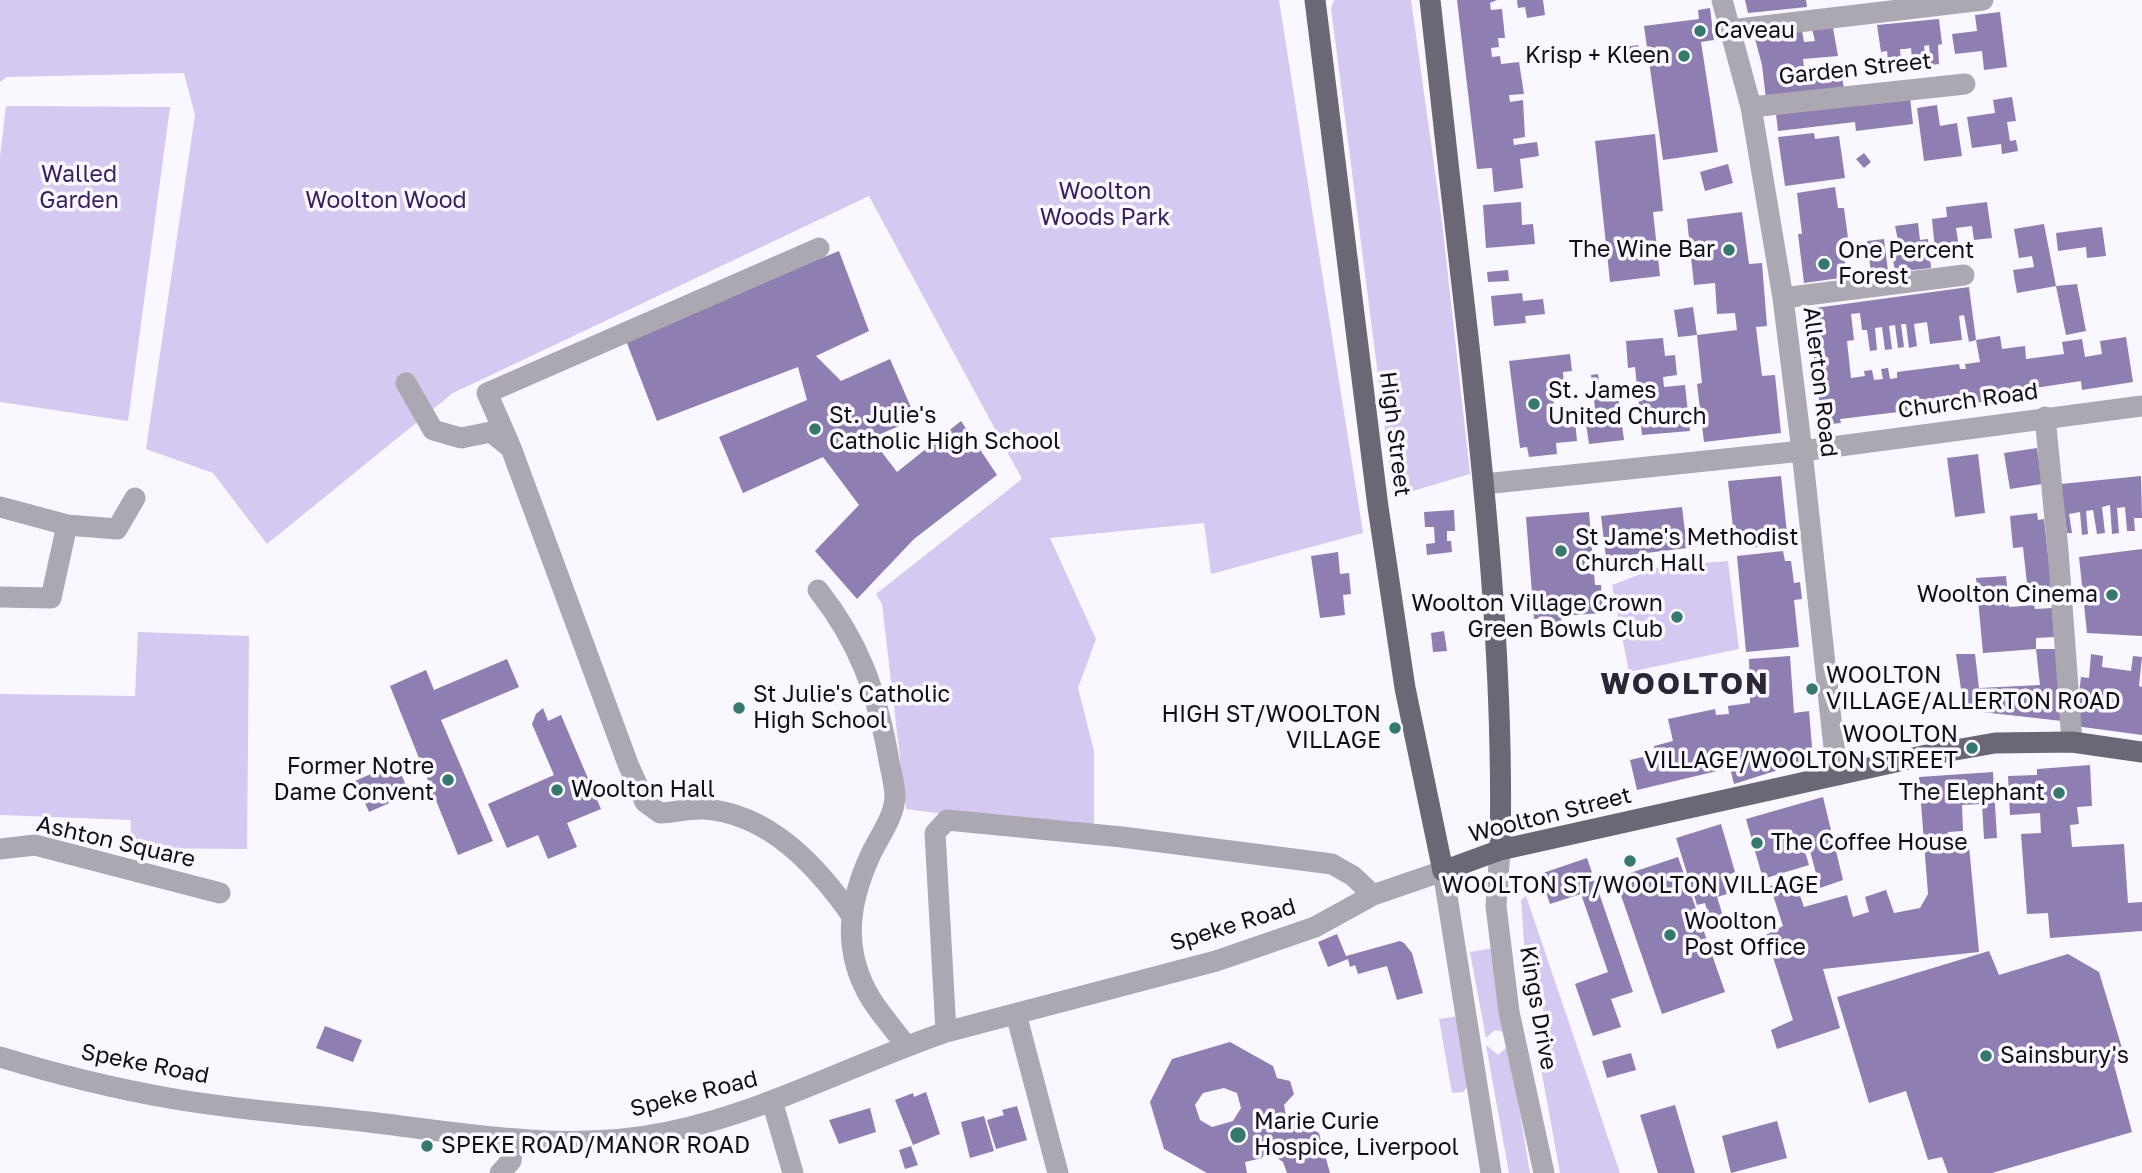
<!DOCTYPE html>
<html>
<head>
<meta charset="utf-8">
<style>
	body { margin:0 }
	canvas { display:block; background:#f9f7ff }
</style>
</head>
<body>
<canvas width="2142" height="1173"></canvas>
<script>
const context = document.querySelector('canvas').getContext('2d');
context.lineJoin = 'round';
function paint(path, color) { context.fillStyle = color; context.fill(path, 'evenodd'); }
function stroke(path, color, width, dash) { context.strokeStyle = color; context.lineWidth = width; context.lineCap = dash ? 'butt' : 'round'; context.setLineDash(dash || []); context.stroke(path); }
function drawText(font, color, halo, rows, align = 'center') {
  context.font = font + ' "Golos Text",sans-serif'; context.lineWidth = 7; context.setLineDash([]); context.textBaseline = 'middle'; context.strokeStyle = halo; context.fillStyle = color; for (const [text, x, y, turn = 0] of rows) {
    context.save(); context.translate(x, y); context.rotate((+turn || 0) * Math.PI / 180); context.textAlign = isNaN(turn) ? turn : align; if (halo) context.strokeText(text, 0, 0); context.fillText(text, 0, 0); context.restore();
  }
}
paint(new Path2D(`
	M0 0H1279L1363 533 1211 574 1204 523 1050 538 1096 639 1078 688 1094 751V834L906 809 882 604 876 594 1022 479 869 196 453 393 267 544 213 473 146 449 195 115 184 73 7 77 0 82Z
	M1334 0H1411L1442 222 1470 474 1406 493H1393L1331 8Z
	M6 106 170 107 128 421 0 402V157Z
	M1728 561 1739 649 1629 672 1612 585 1662 566Z
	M138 632 249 636 247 849 130 848 131 820 0 815V694L135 696Z
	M1526 896 1620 1173H1560L1536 1041 1547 1038 1542 1003 1532 1005 1525 956 1521 900Z
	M1494 948 1503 1032 1495 1030 1486 1038 1470 952Z
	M1458 1016 1468 1086 1463 1092 1452 1093 1439 1019Z
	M1508 1041 1530 1173H1509L1486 1045 1498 1055 1506 1048Z`), '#d6c9f1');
paint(new Path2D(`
	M1457 0H1497L1490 3 1491 10 1502 9 1505 38H1498L1499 47 1491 48 1492 57 1500 56 1501 64 1519 62 1524 94 1509 95 1510 102 1523 100 1525 137 1513 139 1514 145 1537 142 1539 156 1520 159 1523 188 1494 192 1492 168 1477 169Z
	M1517 0H1543L1545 15 1527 18 1525 7 1518 8Z
	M1745 0H1806L1807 7 1748 13Z
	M1710 8 1714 40 1701 42 1718 152 1663 160 1644 26 1699 19 1698 10Z
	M2000 12 2007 67 1984 70 1982 51 1955 54 1952 34 1977 31 1975 15Z
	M1939 19 1942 44 1938 45 1939 64 1931 65 1929 45 1924 46 1927 66 1913 68 1911 48 1905 49H1900L1902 70 1889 71 1887 51 1881 52 1877 25Z
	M1833 28 1838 56 1803 59 1805 75 1841 70 1844 89 1766 99 1762 65 1754 35 1802 31 1804 42 1815 41 1812 29Z
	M1638 45 1641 63 1627 65 1624 47Z
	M1910 97 1913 124 1856 131 1855 122 1778 131 1776 114Z
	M2012 97 2016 121 2007 122 2010 141 2016 140 2018 151 2002 154 2001 144 1972 148 1967 117 1995 113 1993 100Z
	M1937 105 1940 126 1957 123 1962 156 1924 161 1917 108Z
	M1814 133 1815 139 1839 136 1845 178 1785 186 1778 137Z
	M1655 134 1663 211 1653 212 1660 276 1610 282 1595 141Z
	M1864 153 1871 162 1864 168 1856 159Z
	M1728 164 1733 183 1705 191 1700 172Z
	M1835 187 1838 208H1844L1848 238 1842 239 1847 277 1804 283 1798 234H1802L1797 193Z
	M1521 202 1522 225 1533 224 1535 244 1486 248 1483 205Z
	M1987 202 1992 238 1974 240 1972 226 1956 228 1959 247 1935 250 1932 219 1947 217 1946 207Z
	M1742 212 1749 264 1762 263 1767 326 1756 327 1762 376 1775 375 1781 433 1704 442 1697 384 1702 383 1697 335 1737 330 1735 313 1717 314 1715 283 1694 285 1687 219Z
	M1918 223 1920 240 1928 239 1931 268 1895 272 1890 241 1898 240 1895 226Z
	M2044 224 2056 286 2017 293 2013 270 2034 267 2032 256 2019 258 2014 229Z
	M2102 227 2106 256 2087 258 2086 247 2058 251 2056 233Z
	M1884 239 1888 271 1871 273 1867 241Z
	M839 251 869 331 816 356 841 381 890 359 916 419 871 438 897 472 961 421 997 475 914 539 857 599 815 551 859 505 823 457 743 493 719 437 807 400 798 367 657 421 625 338Z
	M1508 270 1509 281 1488 282 1487 272Z
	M2077 284 2086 331 2066 335 2056 286Z
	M1969 287 1976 340 1969 342 1964 315 1959 316 1962 340 1930 344 1927 322 1914 324 1917 346 1909 348 1906 324H1901L1904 347 1898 348 1895 325 1889 326 1892 349 1885 350 1882 327 1875 328 1877 350 1870 351 1867 330H1862L1860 313 1851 314 1854 340 1847 341 1851 378 1865 376 1864 371 1872 370 1874 380 1883 379 1881 369 1888 368 1890 379 1897 378V372L1959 364 1960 369H1966L1965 364 1980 362 1976 340 2000 336 2002 349 2025 346 2026 359 2064 354 2062 342 2082 339 2085 357 2102 354 2100 341 2126 337 2133 382 2082 390 2081 381 1989 395 1990 401 1840 419 1841 423 1822 425 1808 309Z
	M1522 293 1523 301 1543 299 1545 314 1525 316 1526 323 1494 326 1491 296Z
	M1693 307 1697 335 1678 337 1674 310Z
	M1663 338 1665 356 1675 355 1677 375 1663 377 1664 387 1685 385 1690 431 1642 435 1635 367 1628 368 1626 341Z
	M1570 354 1572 371 1563 372 1564 386 1552 388 1556 422 1575 420 1577 441 1556 443 1557 454 1529 457 1527 447 1520 448 1509 361Z
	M1598 374 1601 396 1618 394 1624 440 1589 444 1584 410 1595 408 1591 375Z
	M2037 448 2042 484 2010 489 2004 453Z
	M1978 454 1985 513 1955 517 1947 458Z
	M1781 476 1788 543 1749 548 1747 536 1734 537 1728 481Z
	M2141 476 2142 518H2134L2135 531H2127L2125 507 2117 508 2119 533 2112 534 2110 505 2102 507 2105 533 2097 534 2093 510 2086 511 2088 534 2082 535 2080 512 2069 514 2072 533H2067L2061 484Z
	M1682 507 1687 548 1606 558 1601 516Z
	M1454 510 1455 531H1447V541H1451L1452 552 1427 555 1426 544 1435 543 1434 527H1425L1424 512Z
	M1589 512 1595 585H1601L1603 613 1561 616 1562 625 1544 626 1543 618 1534 619 1526 517Z
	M2037 513 2038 520 2044 519 2053 599 2029 602 2023 547 2013 548 2010 516Z
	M2142 549V636L2087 633 2079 557Z
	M1783 551 1785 561H1791L1794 583 1800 582 1802 599 1794 600 1799 647 1746 652 1737 556Z
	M1338 552 1340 574 1349 573 1351 594 1343 595 1345 615 1320 618 1311 556Z
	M2006 576 2009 607 2034 605 2035 609 2052 608 2054 637 2036 638V649H2055L2062 721 1964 710 1956 654H1975L1979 688 2040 685 2036 649 1983 653 1976 578Z
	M1444 631 1447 651 1433 652 1431 633Z
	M2091 654 2103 656 2102 667 2131 671 2133 656 2142 657 2139 686 2142 687V735L2075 726 2081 677 2089 678Z
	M1790 656 1794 713 1809 711 1813 759 1734 784 1730 768 1637 790 1630 760 1655 754 1654 746 1673 741 1668 719 1715 709 1716 715 1729 714 1728 706 1750 703 1749 659Z
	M507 659 519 687 441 720 493 841 458 855 390 686 426 670 434 690Z
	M543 708 548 721 561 715 601 809 567 823 577 847 548 859 538 835 507 848 488 804 554 775 532 724 536 714Z
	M396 763 410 794 369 812 355 781Z
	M2090 765 2092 806 2077 807 2079 824 2070 825 2072 847 2124 844 2128 903 2142 902V931L2050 938 2048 913 2027 914 2021 834 2041 833 2040 813 2010 815 2008 776 2037 775V769Z
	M1993 772 1997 838 1984 839 1982 804 1962 805 1963 831 1948 832 1949 846H1969L1979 952 1823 969 1840 1028 1777 1049 1771 1030 1793 1020 1766 935 1783 926 1770 886 1794 879 1804 907 1847 895 1853 917 1869 912 1865 897 1886 890 1894 913 1920 908 1928 894 1919 777Z
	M1823 797 1843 880 1820 888 1810 851 1805 852 1809 865 1763 879 1746 819Z
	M1721 824 1735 872 1723 877 1727 894 1717 897 1723 916 1710 920 1705 903 1697 905 1676 838Z
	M1678 857 1725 992 1662 1014 1615 878Z
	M1587 858 1633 992 1611 999 1621 1027 1593 1036 1575 984 1608 972 1581 894 1550 904 1540 874Z
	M1337 934 1346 956 1400 941 1404 943 1412 953 1423 993 1397 1000 1387 966 1358 974 1355 965 1350 967 1348 959 1328 967 1318 942Z
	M1989 951 1999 975 2068 954 2099 972 2122 1048 2114 1065 2132 1132 1992 1173H1948L1942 1157 1928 1160 1906 1091 1869 1103 1837 997Z
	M325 1026 362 1040 353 1062 316 1048Z
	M1230 1042 1273 1066 1277 1078 1290 1081 1294 1094 1284 1105 1286 1116 1319 1133 1330 1173H1287L1283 1162 1267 1151 1262 1158 1245 1162 1247 1173H1207L1164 1149 1150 1102 1172 1059ZM1224 1088 1237 1093 1241 1108 1233 1121 1212 1127 1200 1120 1195 1105 1203 1093Z
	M1631 1053 1636 1070 1607 1078 1602 1061Z
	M926 1092 940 1134 913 1145 895 1100 913 1093 914 1097Z
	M1675 1105 1695 1173H1658L1640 1115Z
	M1017 1106 1027 1140 996 1149 987 1120 1004 1115 1002 1110Z
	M870 1108 876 1132 839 1144 829 1120Z
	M984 1116 994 1151 970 1158 961 1122Z
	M1777 1121 1787 1158 1731 1173 1722 1136Z
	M911 1146 918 1165 905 1169 899 1150Z`), '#8f7eb1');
stroke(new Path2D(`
	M1722 0 1751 107 1783 298 1802 451 1837 775
	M1730 30 1983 0
	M1751 107 1965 84
	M1783 298 1964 275
	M406 383 433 430 461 438 491 432 511 448 628 764 645 802 660 813C674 813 689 808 703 809 769 813 817 866 852 916
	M2045 417 2058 550 2072 742
	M509 443 487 393 819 248
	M1484 484 1802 451 2142 406
	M0 507 67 525 117 529 135 498
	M818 590C859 642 876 690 888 755 890 768 895 784 895 797 894 818 878 838 870 856 848 904 842 951 871 999 881 1015 895 1030 906 1046
	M0 597 51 598 67 525
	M0 849 35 845 220 893
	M1500 850 1496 906 1509 1012 1544 1173
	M1016 1014 1058 1173
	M946 1032 935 833 947 820 1122 837 1332 864 1353 876 1373 895
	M0 1057C56 1074 112 1088 169 1098 235 1110 302 1114 369 1122 469 1134 568 1153 668 1132 765 1112 853 1064 946 1032L1216 961 1315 927 1373 895 1443 871 1491 1173
	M772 1101 793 1173
	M500 1173 511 1161 513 1140`), '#aba8b1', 21);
stroke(new Path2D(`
	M1315 0 1378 507 1405 688 1443 871 1500 850 1927 755 1995 743 2072 742 2142 752
	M1430 0C1442 112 1455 225 1468 337 1487 507 1504 679 1500 850`), '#6b6775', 21);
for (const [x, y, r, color] of [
	[1700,31,7,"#34796c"],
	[1684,56,7,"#34796c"],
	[1729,250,7,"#34796c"],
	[1824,264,7,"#34796c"],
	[1534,404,7,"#34796c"],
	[815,429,7,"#34796c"],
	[1561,551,7,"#34796c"],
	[2112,595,7,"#34796c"],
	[1677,617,7,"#34796c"],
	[1812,689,7,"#34796c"],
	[739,708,7,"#34796c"],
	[1395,728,7,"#34796c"],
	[1972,748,7,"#34796c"],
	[448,780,7,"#34796c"],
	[557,790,7,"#34796c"],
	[2059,793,7,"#34796c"],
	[1757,843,7,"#34796c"],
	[1630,861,7,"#34796c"],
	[1670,935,7,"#34796c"],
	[1986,1056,7,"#34796c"],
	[1238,1135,9,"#34796c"],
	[427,1146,7,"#34796c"]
]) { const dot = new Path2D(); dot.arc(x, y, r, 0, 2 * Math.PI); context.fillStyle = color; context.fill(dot); stroke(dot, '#f9f7ff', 2.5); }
drawText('23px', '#121017', '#f9f7ff', [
	["Caveau",1714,31],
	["Krisp + Kleen",1670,56,"right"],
	["The Wine Bar",1715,250,"right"],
	["One Percent",1838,251],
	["Forest",1838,277],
	["St. James",1548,391],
	["United Church",1548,417],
	["St. Julie's",829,416],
	["Catholic High School",829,442],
	["St Jame's Methodist",1575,538],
	["Church Hall",1575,564],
	["Woolton Cinema",2098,595,"right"],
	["Woolton Village Crown",1663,604,"right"],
	["Green Bowls Club",1663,630,"right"],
	["WOOLTON",1826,676],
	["VILLAGE/ALLERTON ROAD",1826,702],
	["St Julie's Catholic",753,695],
	["High School",753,721],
	["HIGH ST/WOOLTON",1381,715,"right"],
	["VILLAGE",1381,741,"right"],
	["WOOLTON",1958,735,"right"],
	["VILLAGE/WOOLTON STREET",1958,761,"right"],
	["Former Notre",434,767,"right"],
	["Dame Convent",434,793,"right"],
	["Woolton Hall",571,790],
	["The Elephant",2045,793,"right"],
	["The Coffee House",1771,843],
	["WOOLTON ST/WOOLTON VILLAGE",1630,886,"center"],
	["Woolton",1684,922],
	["Post Office",1684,948],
	["Sainsbury's",2000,1056],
	["Marie Curie",1254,1122],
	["Hospice, Liverpool",1254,1148],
	["SPEKE ROAD/MANOR ROAD",441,1146]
], 'left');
drawText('23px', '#121017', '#f9f7ff', [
	["Garden Street",1855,69,-6],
	["Allerton Road",1820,382,83],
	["Church Road",1968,401,-8],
	["High Street",1395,434,83],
	["Woolton Street",1550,815,-14],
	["Ashton Square",116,842,13],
	["Speke Road",1233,925,-17],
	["Kings Drive",1538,1008,80],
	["Speke Road",145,1064,11],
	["Speke Road",694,1094,-14]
]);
drawText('23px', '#3a1f5e', '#f9f7ff', [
	["Walled",79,175],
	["Garden",79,201],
	["Woolton",1105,192],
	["Woods Park",1105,218],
	["Woolton Wood",386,201]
]);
context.letterSpacing = '2px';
drawText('bold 30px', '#2c2736', '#f9f7ff', [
	["WOOLTON",1685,684]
]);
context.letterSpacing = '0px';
</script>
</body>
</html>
